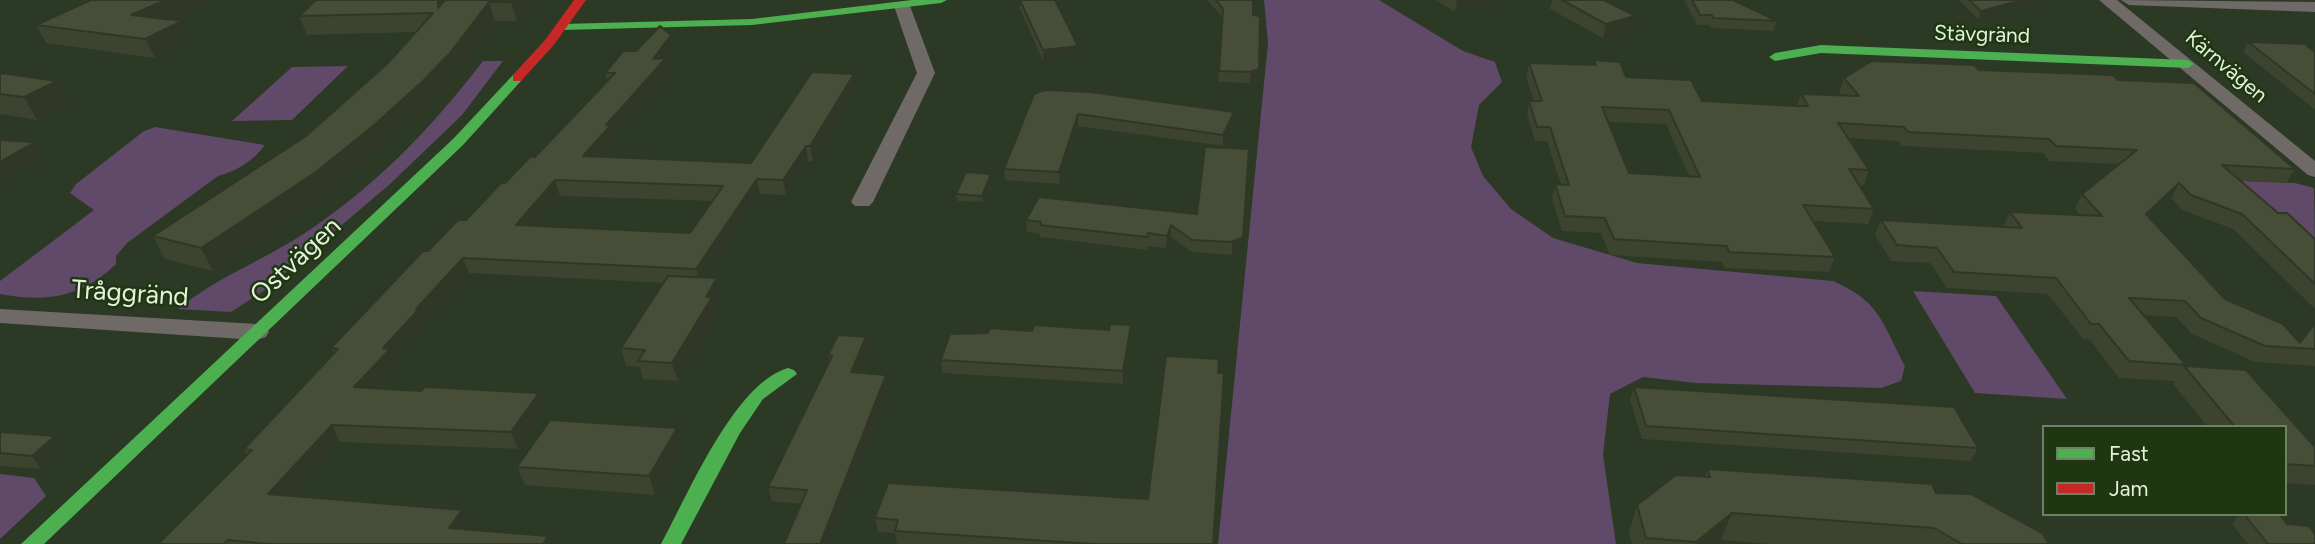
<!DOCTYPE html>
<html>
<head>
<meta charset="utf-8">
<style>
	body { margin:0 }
	#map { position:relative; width:2315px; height:544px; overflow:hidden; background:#2c3924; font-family:Figtree,sans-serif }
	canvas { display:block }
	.legend { position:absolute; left:2042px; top:425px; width:245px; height:91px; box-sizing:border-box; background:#1f3711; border:2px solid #6d8262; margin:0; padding:9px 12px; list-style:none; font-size:21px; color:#e2f2db }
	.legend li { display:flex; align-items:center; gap:14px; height:35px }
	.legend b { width:35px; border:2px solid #6d8262 }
</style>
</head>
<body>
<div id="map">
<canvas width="2315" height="544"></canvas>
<ul class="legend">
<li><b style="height:9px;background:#4caf50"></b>Fast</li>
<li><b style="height:9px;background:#c62828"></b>Jam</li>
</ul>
</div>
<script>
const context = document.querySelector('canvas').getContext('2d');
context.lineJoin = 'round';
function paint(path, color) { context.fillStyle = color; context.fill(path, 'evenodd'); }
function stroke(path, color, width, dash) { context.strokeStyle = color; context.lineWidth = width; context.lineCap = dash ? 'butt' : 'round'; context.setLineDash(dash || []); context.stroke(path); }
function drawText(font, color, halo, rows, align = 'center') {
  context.font = font + ' Figtree,sans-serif'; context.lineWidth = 5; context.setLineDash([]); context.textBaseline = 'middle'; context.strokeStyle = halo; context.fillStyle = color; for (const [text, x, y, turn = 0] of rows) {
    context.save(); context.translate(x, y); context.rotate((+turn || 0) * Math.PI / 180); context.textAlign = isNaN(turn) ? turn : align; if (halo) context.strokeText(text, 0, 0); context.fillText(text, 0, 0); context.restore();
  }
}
paint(new Path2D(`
	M1264 0H1379L1463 51 1495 62 1502 82 1479 105 1471 147 1483 176 1511 209 1553 238 1637 263 1833 281C1881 302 1882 323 1905 366L1901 381 1881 388 1696 383 1643 377 1610 394 1603 455 1616 544H1218L1268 43Z
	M483 61H503L462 115 389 185 265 290 231 312 178 309C216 278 261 261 302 235 375 187 430 130 483 61Z
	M348 66 292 120 232 121 292 67Z
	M155 127 265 145C253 161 237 171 218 176L127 243 116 256V264C83 297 45 303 0 294V281L94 210 70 193 76 184 144 131Z
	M2227 180 2295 183 2314 188 2315 247Z
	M1913 291 1996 296 2067 399 1975 393Z
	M0 474 34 478 46 496 0 539Z`), '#604969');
paint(new Path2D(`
	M2099 0H2117L2315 161V177L2308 175Z
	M2121 0 2315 2V12L2129 5Z
	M902 1 910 6 935 73 873 202 869 206H855L851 202 917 73 894 6Z
	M0 309 257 324 266 327 269 332 266 337 257 340 0 323Z`), '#6f6a67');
paint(new Path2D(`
	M912 0H947L941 3 752 25 562 30 556 27 562 24 752 19Z
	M1821 45 2188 60 2194 64 2188 68 1821 53 1775 61 1769 57 1775 53Z
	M517 74 523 78 521 81 463 145 44 544H21L453 139 513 75Z
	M788 368 794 370 797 374 763 399 740 433 681 544H661C687 497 734 383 788 368Z`), '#4caf50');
paint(new Path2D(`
	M574 0H586L553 46 521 81H513V75L545 40Z`), '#c62828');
paint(new Path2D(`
	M91 0H212L169 20 190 40 155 58 46 43 36 25Z
	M316 0H534L517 21H495L457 73 431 101 382 147 326 193 213 271 165 259 153 236 306 136 387 64 416 32 307 35 299 16Z
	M1020 0 1078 56 1043 61 1020 9Z
	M1207 0H1251L1259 69 1258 79 1250 83 1218 82 1223 18Z
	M1436 0H1504L1455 12Z
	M1552 0H1604L1635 16 1632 31 1603 38 1550 9Z
	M1684 0H1733L1777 21 1773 31 1711 28 1709 25H1697Z
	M1959 0H2040L2039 2 1978 19Z
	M2248 42 2315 52V109L2313 108 2243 52Z
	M674 49 666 59 670 72 614 135 615 140 600 157 751 163 856 88 813 161H808L786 195 760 194 705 278 721 296 714 307 716 314 678 381 643 379 640 367 626 366 621 348 664 283 469 273 425 323 426 325 395 360 397 365 376 389 546 410 518 449 340 442 292 496 462 510 470 528 469 529 552 544H158L247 454 244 449 334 353 331 348 428 251 466 220 535 157 607 81 605 73 636 51ZM560 196 713 201 690 233 534 226Z
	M1594 60 1620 62 1626 77 1691 80 1702 101 1797 106 1801 94 1842 95 1839 92 1844 78 1872 61 1974 65 1979 70 2113 75 2118 80 2194 83 2295 169 2286 183 2240 181 2278 213H2287L2315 239V309L2233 229 2182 210 2171 198 2150 218 2225 299 2283 324 2300 343 2315 323V366L2255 362 2192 334 2176 317 2144 315 2186 365V366L2246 370 2315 447V485L2285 483V427H2208L2173 384 2175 381 2119 378 2090 340 2083 339 2048 294 1947 288 1930 263 1891 261 1875 235 1881 220 2003 227 2010 212 2081 215 2075 209 2082 194 2119 164 2049 161 2043 153 1902 146 1898 141 1848 138 1869 170 1864 185H1858L1874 209 1868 224 1813 221 1835 257 1829 272 1725 268 1722 262 1610 255 1601 233 1562 231 1552 199 1555 184 1561 185 1547 141H1535L1527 115 1529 101H1534L1526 77 1529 63 1593 65ZM1608 122 1666 124 1689 176 1629 173Z
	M0 74 69 103 37 120 0 114Z
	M1034 94 1234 112V123L1223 146 1078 126 1060 184 1005 180 1004 169Z
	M992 180 983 202 957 201 956 194Z
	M1197 214 1243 249 1232 255 1192 252 1171 237 1166 248 1148 246 1147 250 1040 237V234L1027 232 1026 220Z
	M1131 325V338L1123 384 942 373 941 360 1032 331 1109 330Z
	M866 337 869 351 860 373 888 389 829 544H784L801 504 772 501 768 487 829 361 828 355Z
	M1218 373 1213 544H897L895 533 878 532 875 518 1148 499Z
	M1634 387 1978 448 1971 461 1642 439 1630 400Z
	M0 432 55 436 64 449 41 469 0 466Z
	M682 447 655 495 525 485 517 467Z
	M1707 469 1936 493 2049 544H1769L1721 540 1717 544H1632L1629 532 1637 505 1705 476Z
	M2239 514H2279L2287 524 2315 544H2248L2232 524Z`), '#3c432f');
paint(new Path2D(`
	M165 0H212L140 33 131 15Z
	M438 0H445L438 8Z
	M513 0H534L517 21 511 2Z
	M1457 0H1504L1455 12Z
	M2022 0H2040L2039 2 1978 19 1981 11Z
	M489 2 495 21 457 73 431 101 382 147 326 193 213 271 201 248Z
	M1635 16 1632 31 1603 38 1606 24Z
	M182 21 190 40 155 58 145 39Z
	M671 35 674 49 666 59 670 72 614 135 615 140 588 171 583 156Z
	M1078 46V56L1043 61V50Z
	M1259 69 1258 79 1250 83 1251 72Z
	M854 74 856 88 813 161 810 146Z
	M57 81 69 103 37 120 24 97Z
	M1234 112V123L1223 146V135Z
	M1078 114V126L1060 184 1059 172Z
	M35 142 44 158 0 183V162Z
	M806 146 808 161 786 195 783 180Z
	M1249 149 1243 249 1232 255V242Z
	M991 174 992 180 983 202 982 196Z
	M757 179 760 194 700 285 696 269Z
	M555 180 560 196 521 241 516 225Z
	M2179 183 2171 198 2138 229 2146 214Z
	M1171 225V237L1166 248 1167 236Z
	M463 258 469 273 425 323 426 325 395 360 397 365 362 404 354 387 383 348 416 309Z
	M717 278 721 296 714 307 716 314 678 381 672 363 706 297Z
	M1131 325V338L1123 384V371Z
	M866 337 869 351 854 387 851 372Z
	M886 375 888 389 829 544H820Z
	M539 393 546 410 518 449 511 432Z
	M332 425 340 442 278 511 268 494Z
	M677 428 682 447 655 495 649 476Z
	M55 436 64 449 41 469 32 456Z
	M462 510 470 528 458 544 449 528Z
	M1732 513 1721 540 1717 544H1696Z
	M548 536 552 544H543Z`), '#313726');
const building = new Path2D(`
	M91 0H165L131 15 182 21 145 39 36 25Z
	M316 0H438V8L445 0H513L511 2H489L450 53 423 81 373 126 316 172 201 248 153 236 306 136 387 64 433 13 299 16Z
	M1020 0H1055L1078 46 1043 50Z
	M1216 0H1251L1253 2V15L1260 16 1259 69 1251 72 1219 71 1223 9Z
	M1562 0H1604L1635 16 1606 24Z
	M1692 0H1733L1777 21 1713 18 1712 15H1700Z
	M1969 0H2022L1981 11Z
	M660 26 671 35 653 59 666 58 606 125H611L583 156 751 163 812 72 854 74 810 146H806L783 180 757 179 696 269 463 258 416 309H419L383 348 390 349 354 387 421 391 425 387 539 393 511 432 332 425 268 494 462 510 449 528 548 536 543 544H269L228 540 224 544H158L252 450 244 449 338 349 331 348 423 251H428L458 220H466L501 183H505L530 157H535L615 73H605L623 51H636ZM555 180 723 186 690 233 516 225Z
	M2248 42 2305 44 2315 52V94Z
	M1594 60 1620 62 1626 77 1691 80 1702 101 1798 106H1808L1801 94 1859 96 1844 78 1872 61 1974 65 1979 70 2113 75 2118 80 2194 83 2295 169 2222 165 2278 213H2287L2315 239V284L2242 214 2191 195 2179 183 2146 214 2225 299 2283 324 2300 343 2315 323V349L2265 346 2201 318 2185 301 2129 298 2186 365 2129 361 2099 324H2091L2056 278 1954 272 1937 248 1897 245 1881 220 2022 228 2010 212 2102 216 2082 194 2137 150 2056 146 2049 139 1908 132 1904 127 1838 123 1869 170 1849 169 1874 209 1803 205 1835 257 1729 252 1727 246 1614 239 1605 218 1565 216 1555 184 1569 185 1550 127H1537L1529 101H1542L1529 63 1596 65ZM1602 107 1669 110 1700 177 1629 173Z
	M2 73 57 81 24 97 0 94V74Z
	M1045 90 1091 92 1234 112 1223 135 1078 114 1059 172 1004 169 1034 94Z
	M0 140 35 142 0 162Z
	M1205 147 1249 149 1243 237 1232 242 1192 240 1171 225 1167 236 1148 233 1147 237 1040 225 1041 222 1026 220 1039 197 1197 214Z
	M966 172 991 174 982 196 956 194Z
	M668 276 717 278 706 297H712L672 363 638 361 645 350 621 348Z
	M1110 324 1131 325 1123 371 941 360 950 334 988 333 990 328 1032 331 1034 325 1109 330Z
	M838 335 866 337 851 372 886 375 820 544H784L807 490 768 487 832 356 828 355Z
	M1166 356 1219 359 1218 373H1224L1213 544H1094L895 531 898 520 875 518 888 483 1148 499Z
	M2184 366 2246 370 2315 447V466L2285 464V427H2235Z
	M1634 387 1954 407 1978 448 1646 426Z
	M550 420 677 428 649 476 517 467Z
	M0 432 55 436 32 456 0 453Z
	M1707 469 1932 484 1936 493 1971 494 2042 533 2049 544H1962L1934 528 1732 513 1696 542 1646 538 1637 505 1676 475 1710 477Z
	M2244 514H2279L2287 524 2309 526 2315 534V544H2268Z`);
paint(building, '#464e37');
stroke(building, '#313726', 2);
drawText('21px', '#e2f2db', '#1f3711', [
	["Stävgränd",1982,35,2],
	["Kärnvägen",2226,67,40]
]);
drawText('26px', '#e2f2db', '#1f3711', [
	["Ostvägen",296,261,-43],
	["Tråggränd",130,294,4]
]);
</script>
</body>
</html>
